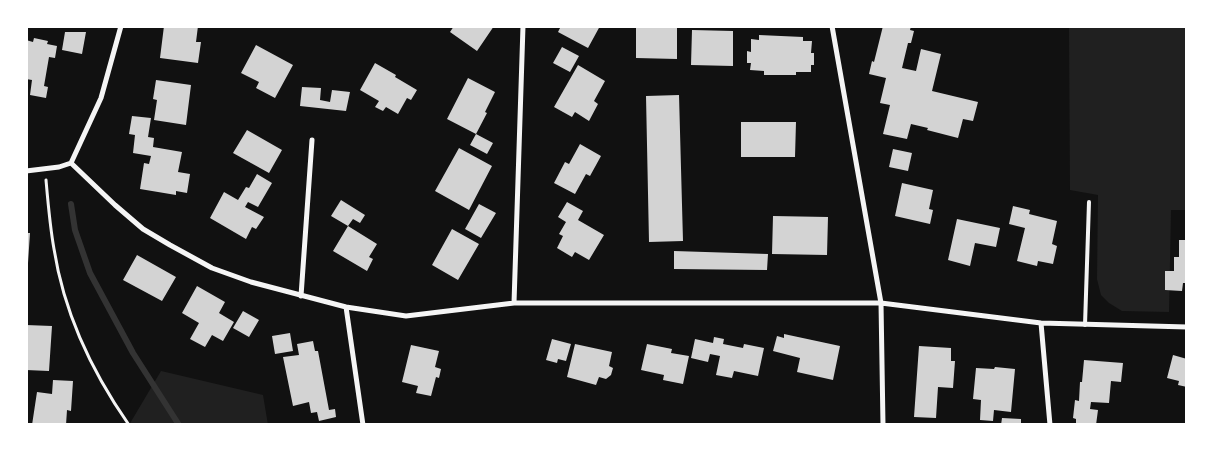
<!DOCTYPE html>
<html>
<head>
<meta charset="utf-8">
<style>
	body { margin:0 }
	#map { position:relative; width:1213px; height:451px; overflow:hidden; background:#111; font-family:"Exo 2",sans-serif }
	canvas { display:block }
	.frame { position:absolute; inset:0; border:28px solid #fff; pointer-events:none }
</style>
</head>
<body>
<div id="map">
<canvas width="1213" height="451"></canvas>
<div class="frame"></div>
</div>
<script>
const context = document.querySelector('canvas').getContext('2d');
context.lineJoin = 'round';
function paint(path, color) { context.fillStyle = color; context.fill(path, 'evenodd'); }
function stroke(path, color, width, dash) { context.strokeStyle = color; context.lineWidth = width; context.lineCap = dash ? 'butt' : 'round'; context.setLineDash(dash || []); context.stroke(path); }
paint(new Path2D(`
	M1069 26H1187V210H1171L1169 312 1122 311 1109 303 1101 295 1097 279 1098 195 1070 190Z
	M161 371 263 395 268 425H129Z`), '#202020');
stroke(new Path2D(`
	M71 204 75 230 90 273 133 353 179 425`), '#333', 6);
paint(new Path2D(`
	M164 26H198L196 42H201L198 63 160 58Z
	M454 26H494L477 51 450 32Z
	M561 26H600L588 48 558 32Z
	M636 26H677V59L636 58Z
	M883 26H911L910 30 914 31 911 43H908L902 68 916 71 921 49 941 54 932 91 978 102 973 121 963 119 958 138 927 130 928 128 911 124 907 139 883 134 890 105 880 103 886 78 869 74 872 61 874 62Z
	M692 30 733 31V66L691 65Z
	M65 32H86L82 54 62 50Z
	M759 35 803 37V41H812L811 53H814V65H811V72H796V75H764V71L750 70 751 63H747V51L751 52V39L759 40Z
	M34 38 48 41 47 44 57 46 55 58 49 57 44 86 48 87 46 98 30 95 32 80 26 79V40L33 42Z
	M256 45 293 65 275 98 256 88 259 82 241 73Z
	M562 47 579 56 570 72 553 63Z
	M375 63 396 75 395 77 417 90 411 100 407 98 398 114 386 107 383 111 375 107 379 101 360 90Z
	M578 65 605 81 594 101 598 104 589 121 575 112 572 117 554 107Z
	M468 78 495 92 485 112 487 113 476 134 447 119Z
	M156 80 191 85 186 125 154 120 157 100 153 99Z
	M302 87 321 88 320 100 330 102 332 90 350 92 346 111 300 106Z
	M679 95 683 241 649 242 646 96Z
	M132 116 151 118 148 137 154 138 153 147 182 152 178 172 190 174 187 193 176 191V195L140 189 144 163 149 164 151 156 133 153 135 135 129 134Z
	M741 122H796L795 157H741Z
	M247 130 282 150 269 173 233 153Z
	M476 134 493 143 487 154 470 145Z
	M580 144 601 156 590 176 586 174 575 194 554 183 565 162 569 164Z
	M459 148 492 166 469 210 435 191Z
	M893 149 912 153 908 171 889 167Z
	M257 174 272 183 258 207 248 202 245 207 264 217 256 229 252 227 246 239 210 218 224 192 238 200 246 187 249 188Z
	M902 183 933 190 929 209 933 210 930 224 895 216Z
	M341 200 365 215 360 223 353 219 348 226 331 216Z
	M567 202 583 211 578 220 604 235 589 260 575 252 572 257 557 248 563 236 559 234 566 222 558 217Z
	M479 204 496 213 481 238 465 229Z
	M1013 206 1030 210 1029 214 1057 221 1052 244 1057 246 1053 264 1038 261 1037 266 1017 261 1025 228 1009 224Z
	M773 216 828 217 827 255 772 254Z
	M957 219 1000 228 996 247 975 243 970 266 948 260Z
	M348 226 377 244 369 257 373 259 367 271 333 251Z
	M452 229 479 244 458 280 432 265Z
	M26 233H30L28 263H26Z
	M1179 240H1187V283H1183L1182 291 1165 290V271H1174V257H1179Z
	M674 251 768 254 767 270 674 269Z
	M137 255 176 277 162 301 123 280Z
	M197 286 225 302 219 313 234 322 223 341 212 335 205 347 190 339 199 323 182 313Z
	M243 311 259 320 249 337 233 328Z
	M26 325 52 326 49 371 26 370Z
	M290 333 293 351 275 354 272 336Z
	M784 334 840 346 833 380 797 372 800 358 773 351 777 336 784 338Z
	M714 337 724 339 723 344 743 348 744 344 764 348 758 376 734 371 732 378 716 375 720 356 710 354 708 362 691 358 695 339 713 343Z
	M552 339 571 344 566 361 558 359 557 363 546 360Z
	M313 341 315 351H318L329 410 335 409 336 417 319 421 317 412 311 413 309 402 293 406 283 357 299 355 297 344Z
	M575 344 612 352 609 366 613 368 611 375 606 379 599 377 596 385 567 377Z
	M647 344 672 349 671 353 689 356 683 384 663 380 664 375 641 370Z
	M411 345 439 351 435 367 441 369 439 378 436 377 431 396 416 393 418 386 402 382Z
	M919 346 951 348V361H955L953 388 938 387 936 418 914 417Z
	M1173 355 1187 359V387L1178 385 1179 381 1167 378Z
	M1084 360 1123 363 1121 382 1111 381 1109 403 1091 402 1090 409 1098 410 1096 425H1076V419L1073 418 1075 400 1079 401 1080 382H1082Z
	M995 367 1015 369 1011 412 994 410 993 421 980 420 981 400 973 399 976 368 994 369Z
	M53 380 73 381 71 411 67 410 66 425H32L37 392 52 394Z
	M1002 418 1021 419V425H1001Z`), '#d3d3d3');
stroke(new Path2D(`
	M46 180C48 203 50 227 54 249 64 313 92 372 129 425`), '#f5f5f5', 3);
stroke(new Path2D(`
	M1085 325 1089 202`), '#f5f5f5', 4);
stroke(new Path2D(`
	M832 26 881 303 883 425
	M71 163 115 205 143 229 170 245 212 268 251 282 346 307 406 316 514 303H881L1041 323 1187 327
	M26 171 59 167 71 163 101 98 121 26
	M301 296 312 140
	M514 303 523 26
	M346 307 363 425
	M1041 323 1050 425`), '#f5f5f5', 5);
</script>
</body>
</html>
